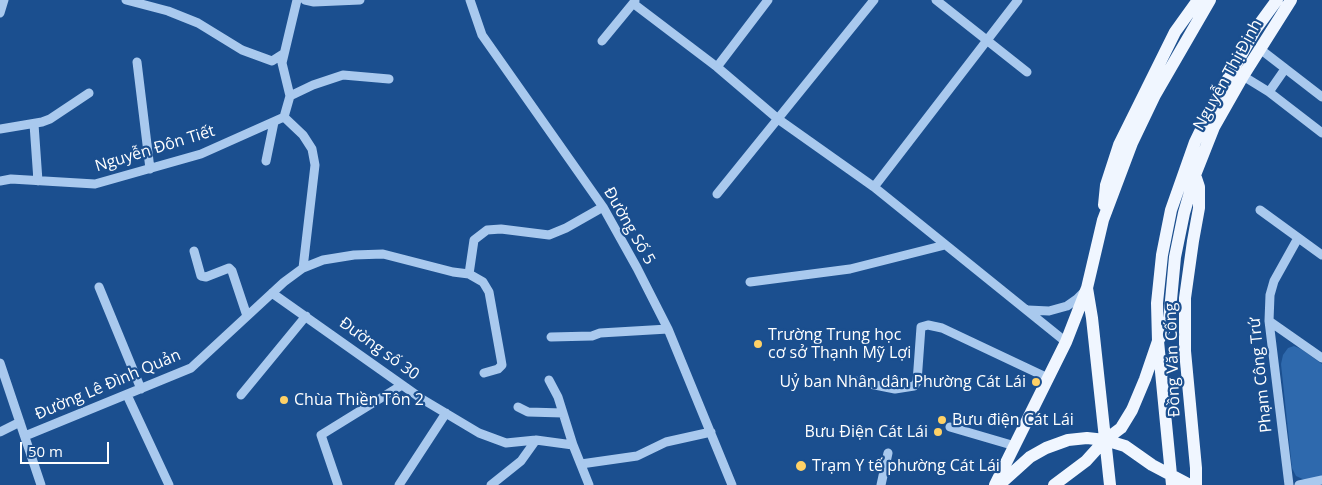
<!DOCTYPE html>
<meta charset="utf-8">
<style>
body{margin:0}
#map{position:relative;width:1322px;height:485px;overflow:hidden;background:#1b4f8f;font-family:"Open Sans",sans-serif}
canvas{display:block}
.scale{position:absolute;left:20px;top:442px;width:89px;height:22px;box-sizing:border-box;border:2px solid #fff;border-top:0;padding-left:6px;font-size:15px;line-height:18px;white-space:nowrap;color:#fff;-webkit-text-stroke:4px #1b4f8f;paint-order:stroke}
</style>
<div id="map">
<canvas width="1322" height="485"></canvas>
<div class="scale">50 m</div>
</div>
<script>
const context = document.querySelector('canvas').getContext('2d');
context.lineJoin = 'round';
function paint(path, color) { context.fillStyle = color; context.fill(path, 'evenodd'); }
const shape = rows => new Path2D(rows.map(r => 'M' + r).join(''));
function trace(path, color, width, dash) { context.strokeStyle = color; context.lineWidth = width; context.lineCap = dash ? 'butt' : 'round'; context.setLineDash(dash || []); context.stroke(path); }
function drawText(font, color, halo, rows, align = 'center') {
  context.font = font + ' "Open Sans",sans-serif'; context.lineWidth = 4.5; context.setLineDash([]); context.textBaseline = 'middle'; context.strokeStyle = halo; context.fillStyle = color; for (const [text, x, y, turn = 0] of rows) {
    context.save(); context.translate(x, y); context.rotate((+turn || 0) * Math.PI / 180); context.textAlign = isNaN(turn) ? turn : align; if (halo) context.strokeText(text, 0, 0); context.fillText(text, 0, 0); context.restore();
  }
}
paint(shape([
 [1294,346,1301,349,1322,364,1322,479,1307,481,1296,476,1292,468,1281,364,1283,355,1288,348]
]), '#2e69ad');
trace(shape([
 [126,0,168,11,198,23,242,50,272,61,283,54],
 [305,0,314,2,360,0],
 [470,0,482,35,603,207,637,268,668,329,732,485],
 [936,0,1027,72],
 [634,4,717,67,778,119,874,187,1066,342],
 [0,13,4,0],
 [602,41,635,1],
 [1260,49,1322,97],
 [137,62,150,169],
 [717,67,768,0],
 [1243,76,1269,92,1322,133],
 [1269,92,1285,69],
 [290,96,313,85,343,75,389,79],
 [284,117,303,135,312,149,315,165,303,268],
 [34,124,38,181],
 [0,129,42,122,50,119,89,93],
 [266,161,274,122],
 [0,181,11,179,95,184,201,154,284,117,290,96,282,63,297,0],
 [874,187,1018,0],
 [717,194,874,0],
 [1260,210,1322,255],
 [194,251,201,276,206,277,229,268,232,271,247,316],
 [469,274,483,282,489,292,501,359,502,365,498,369,484,373],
 [750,282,850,269,945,245],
 [99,287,141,389],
 [272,293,422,399,479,433,506,443,536,440,573,445,589,485],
 [1028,310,1049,311,1067,306,1077,299,1084,292],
 [1269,321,1322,358],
 [551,337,592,336,600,333,668,329],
 [0,363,41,485],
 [549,380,558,397,573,445],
 [855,381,895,389,914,386,917,382,921,327,928,325,942,328,1048,378],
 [127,395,169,485],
 [241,395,306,316],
 [518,407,528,412,563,413],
 [950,427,1015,446],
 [0,432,20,422],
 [25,436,191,368,284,282,303,268,323,260,354,255,383,254,453,272,469,274,474,240,487,230,501,229,549,235,566,228,603,207],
 [581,464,637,456,666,442,711,432],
 [338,485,321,435,402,385],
 [399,485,446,413],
 [491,485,521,461,536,440],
 [881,485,888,453],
 [1289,485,1269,321,1270,295,1274,281,1298,238],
 [1299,485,1322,480]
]), '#a9c9ee', 9);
trace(shape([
 [1104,205,1106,185,1119,145,1175,32,1198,0],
 [1087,288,1092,318,1110,485],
 [995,485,1066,342,1087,288,1103,220,1132,143,1155,95,1210,0],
 [999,485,1030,457,1046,448,1068,440,1087,438,1105,440,1125,446,1152,465,1190,485],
 [1054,485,1086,461,1105,440,1121,428,1132,410,1145,379,1158,341,1169,322,1175,257,1184,213,1195,175,1214,127,1243,76,1291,0],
 [1172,485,1158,341,1157,303,1162,255,1171,210,1195,142,1208,115,1255,30,1277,0],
 [1196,485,1196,468,1185,351,1185,298,1193,241,1199,208,1199,187,1196,178]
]), '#f0f6ff', 12);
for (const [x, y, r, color] of [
 [758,344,5,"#ffd166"],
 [1036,382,5,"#ffd166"],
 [284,400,5,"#ffd166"],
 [942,420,5,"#ffd166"],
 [938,432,5,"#ffd166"],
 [801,466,6,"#ffd166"]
]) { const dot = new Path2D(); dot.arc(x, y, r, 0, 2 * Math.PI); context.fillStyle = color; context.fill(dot); trace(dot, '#1b4f8f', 2); }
drawText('16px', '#fff', '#1b4f8f', [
 ["Nguyễn Thị Định",1228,75,-61],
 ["Nguyễn Đôn Tiết",155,149,-17],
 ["Đường Số 5",629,226,60],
 ["Đường số 30",379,349,36],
 ["Đồng Văn Cống",1173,360,-92],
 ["Phạm Công Trứ",1261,375,-96],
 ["Đường Lê Đình Quản",108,385,-23]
]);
drawText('16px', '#fff', '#1b4f8f', [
 ["Trường Trung học",768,335],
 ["cơ sở Thạnh Mỹ Lợi",768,353],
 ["Uỷ ban Nhân dân Phường Cát Lái",1026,382,"right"],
 ["Chùa Thiền Tôn 2",294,400],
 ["Bưu điện Cát Lái",952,420],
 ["Bưu Điện Cát Lái",928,432,"right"],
 ["Trạm Y tế phường Cát Lái",812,466]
], 'left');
</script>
